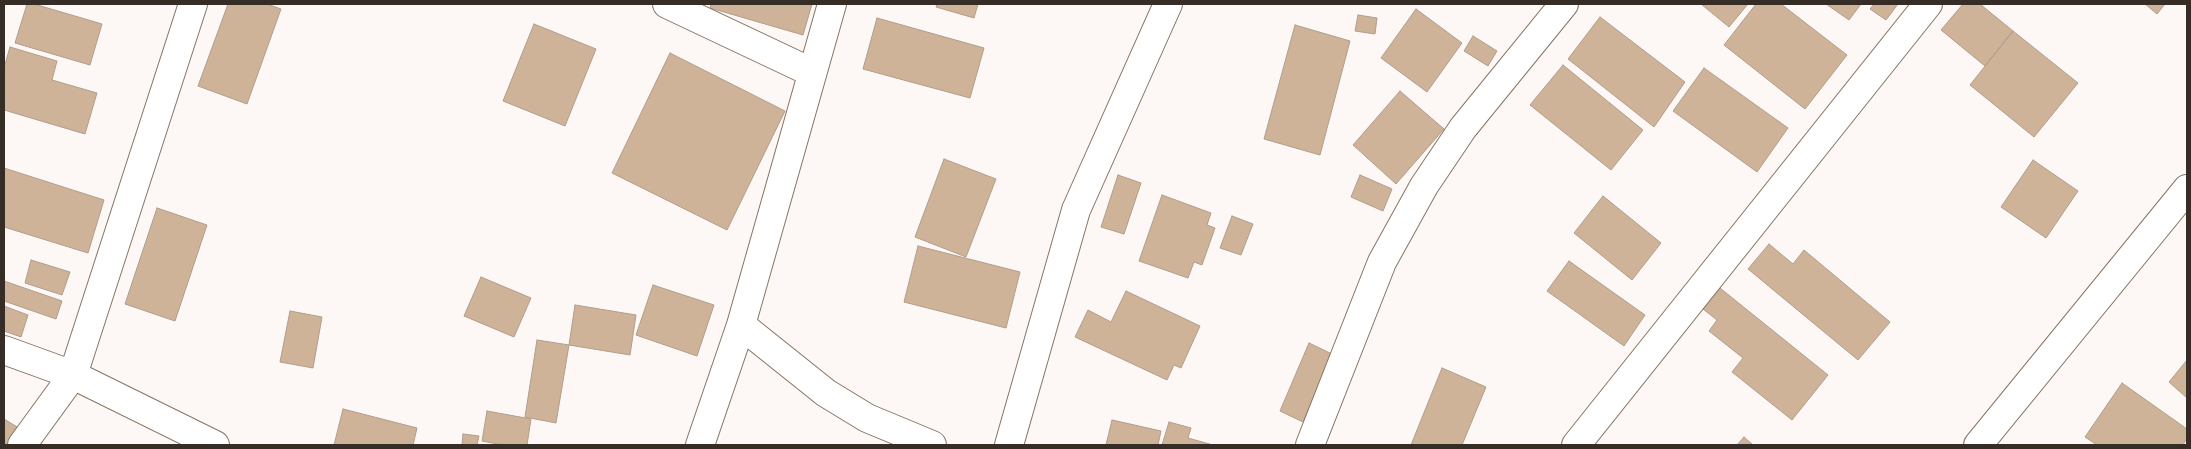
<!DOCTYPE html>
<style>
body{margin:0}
#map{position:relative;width:2191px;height:449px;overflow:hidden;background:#fdf8f5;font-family:Overpass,sans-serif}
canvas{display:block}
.frame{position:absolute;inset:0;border:5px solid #352d26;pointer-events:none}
</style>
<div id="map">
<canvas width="2191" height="449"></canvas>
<div class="frame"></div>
</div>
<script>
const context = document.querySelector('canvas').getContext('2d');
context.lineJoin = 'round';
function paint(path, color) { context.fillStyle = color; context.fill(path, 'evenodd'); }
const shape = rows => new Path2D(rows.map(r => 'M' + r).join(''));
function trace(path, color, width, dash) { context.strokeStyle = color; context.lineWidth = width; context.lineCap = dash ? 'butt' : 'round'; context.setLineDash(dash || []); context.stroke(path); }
const building = shape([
 [27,4,34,4,102,24,90,65,15,43,27,4],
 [228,4,267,4,281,9,247,104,198,86,228,4],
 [711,4,812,4,803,35,710,8,711,4],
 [937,4,978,4,974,18,936,7,937,4],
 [1701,4,1748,4,1729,27,1701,4],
 [1756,4,1781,4,1847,55,1805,109,1724,45,1756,4],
 [1826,4,1861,4,1849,20,1826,4],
 [1874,4,1898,4,1886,20,1870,9,1874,4],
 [1963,4,1980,4,2013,31,1985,66,1941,30,1963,4],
 [2145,4,2165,4,2157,14,2145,4],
 [1416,9,1462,43,1427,92,1381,58,1416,9],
 [1358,15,1377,18,1375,34,1355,31,1358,15],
 [1600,17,1685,82,1654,127,1568,59,1600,17],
 [877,18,984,48,970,98,863,69,877,18],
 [534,24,596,49,565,126,503,101,534,24],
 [1295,25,1350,41,1320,155,1264,139,1295,25],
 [2013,31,2078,83,2034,137,1970,85,2013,31],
 [1473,36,1497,51,1488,66,1464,51,1473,36],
 [10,47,57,61,52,80,97,93,85,134,4,110,4,68,10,47],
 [670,53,785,111,727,230,612,173,670,53],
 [1563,65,1643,130,1611,170,1530,105,1563,65],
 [1704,68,1788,128,1757,172,1673,111,1704,68],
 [1400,91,1444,129,1396,184,1353,145,1400,91],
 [944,159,996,179,966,257,915,237,944,159],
 [2033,160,2078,191,2046,238,2001,207,2033,160],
 [4,168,104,200,88,253,4,227,4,168],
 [1118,175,1141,183,1124,234,1101,227,1118,175],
 [1360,175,1392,189,1383,211,1351,197,1360,175],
 [1162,195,1211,213,1207,225,1215,228,1202,265,1194,262,1188,278,1139,261,1162,195],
 [1603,196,1661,243,1632,280,1574,233,1603,196],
 [157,208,207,225,175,321,125,304,157,208],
 [1232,216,1253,224,1241,255,1220,248,1232,216],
 [1769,244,1793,264,1804,250,1890,322,1858,360,1748,269,1769,244],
 [918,246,1020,272,1006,328,904,302,918,246],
 [31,260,70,272,62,295,25,283,31,260],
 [1569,261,1645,315,1624,346,1547,291,1569,261],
 [481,277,531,298,514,337,464,316,481,277],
 [4,281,62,301,56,319,4,301,4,281],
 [653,285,714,305,697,356,636,335,653,285],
 [1720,288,1828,375,1792,420,1732,372,1743,358,1709,331,1717,320,1703,309,1720,288],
 [1126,291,1200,326,1181,368,1174,365,1167,380,1075,337,1088,310,1111,322,1126,291],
 [575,305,636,315,630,355,569,345,575,305],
 [4,306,28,315,21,337,4,331,4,306],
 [290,311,322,317,313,368,280,362,290,311],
 [537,340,569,345,556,423,525,417,537,340],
 [1309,343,1332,354,1303,422,1280,411,1309,343],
 [2187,360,2187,398,2169,382,2187,360],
 [1442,368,1486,387,1462,445,1411,445,1442,368],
 [2122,383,2187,429,2187,438,2183,445,2097,445,2085,437,2122,383],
 [343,409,417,428,413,445,334,445,343,409],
 [487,411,531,419,527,445,503,445,482,441,487,411],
 [4,419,19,428,9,445,4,445,4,419],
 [1112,420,1161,431,1158,445,1106,445,1112,420],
 [1169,422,1191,428,1188,438,1213,445,1162,445,1169,422],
 [463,434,479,436,477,445,462,445,463,434],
 [1744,437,1753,445,1737,445,1744,437]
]);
paint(building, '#ceb399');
trace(building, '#b09d8b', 1);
const minor = shape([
 [667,4,811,72],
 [741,325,826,393,867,418,932,445],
 [4,350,73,375,215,445],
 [22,445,73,375,193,4],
 [700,445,741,325,832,4],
 [1009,445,1076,210,1168,4],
 [1310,445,1382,262,1424,186,1463,128,1564,4],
 [1576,445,1928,4],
 [1978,445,2187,189]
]);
trace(minor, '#877564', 30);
trace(minor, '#fff', 28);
</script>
